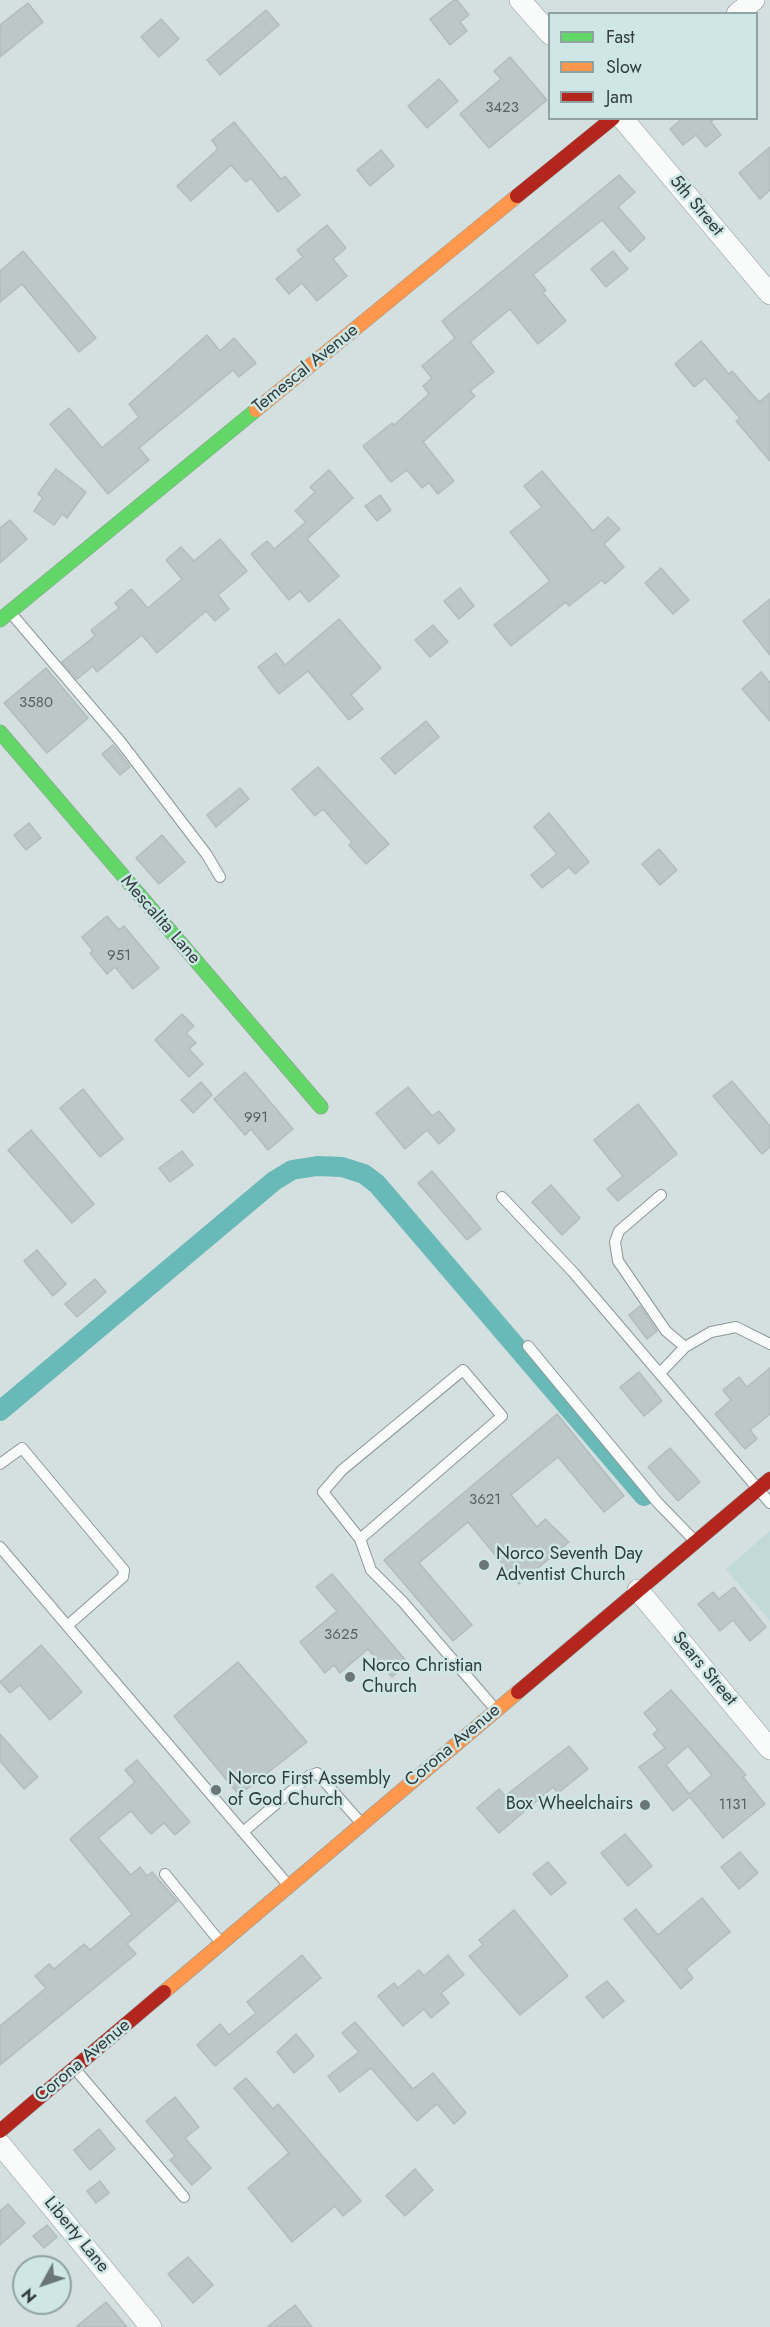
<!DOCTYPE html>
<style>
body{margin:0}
#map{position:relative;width:770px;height:2327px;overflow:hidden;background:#d4e0e0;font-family:Jost,sans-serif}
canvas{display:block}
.legend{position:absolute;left:548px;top:12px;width:210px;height:108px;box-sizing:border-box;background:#cee6e5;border:2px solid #90a2a2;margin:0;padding:8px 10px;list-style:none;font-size:18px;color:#333d3d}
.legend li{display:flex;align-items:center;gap:12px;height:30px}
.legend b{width:30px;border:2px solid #90a2a2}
.north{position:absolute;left:12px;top:2255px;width:60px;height:60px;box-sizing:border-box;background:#cee6e5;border:2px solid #90a2a2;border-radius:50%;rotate:230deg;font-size:16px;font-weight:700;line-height:24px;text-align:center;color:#333d3d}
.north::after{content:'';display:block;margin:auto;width:21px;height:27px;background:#6b7676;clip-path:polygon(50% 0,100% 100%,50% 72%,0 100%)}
</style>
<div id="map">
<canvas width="770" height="2327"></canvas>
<ul class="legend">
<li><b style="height:8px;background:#63d668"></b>Fast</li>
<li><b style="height:8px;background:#ff974d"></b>Slow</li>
<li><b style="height:8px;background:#b3261e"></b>Jam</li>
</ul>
<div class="north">N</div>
</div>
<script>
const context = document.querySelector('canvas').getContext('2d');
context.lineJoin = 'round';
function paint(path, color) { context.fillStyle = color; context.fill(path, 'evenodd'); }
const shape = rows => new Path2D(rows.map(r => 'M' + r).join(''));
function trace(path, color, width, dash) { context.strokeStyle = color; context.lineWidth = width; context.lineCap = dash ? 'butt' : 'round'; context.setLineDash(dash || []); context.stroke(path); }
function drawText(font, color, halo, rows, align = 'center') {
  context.font = font + ' Jost,sans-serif'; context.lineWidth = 5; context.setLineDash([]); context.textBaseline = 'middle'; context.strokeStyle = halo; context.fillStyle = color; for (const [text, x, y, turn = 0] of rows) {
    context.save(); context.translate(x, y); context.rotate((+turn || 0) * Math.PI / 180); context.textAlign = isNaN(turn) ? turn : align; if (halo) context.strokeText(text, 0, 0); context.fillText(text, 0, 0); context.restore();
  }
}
paint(shape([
 [770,1531,770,1621,726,1569]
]), '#c1d9d8');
trace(shape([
 [0,1411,274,1181,292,1170,317,1166,342,1167,364,1174,377,1184,644,1496]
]), '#68b9b8', 20);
const building = shape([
 [454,0,457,0,469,15,460,22,467,31,450,45,430,19,454,0],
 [28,3,43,22,0,57,0,25,28,3],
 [266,10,279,25,220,75,207,60,266,10],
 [161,19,179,39,159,57,141,37,161,19],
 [510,57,547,100,489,148,460,114,501,79,494,71,510,57],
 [439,79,458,101,427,128,408,106,439,79],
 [683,118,715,118,711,122,721,135,706,147,696,135,683,145,670,129,683,118],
 [234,122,281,179,285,176,300,195,278,212,251,178,246,182,231,165,191,201,177,186,218,149,212,140,234,122],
 [770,147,770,190,760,199,739,173,770,147],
 [381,150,394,166,370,186,357,170,381,150],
 [619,175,635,192,618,207,645,238,630,252,602,220,533,275,546,290,543,293,566,321,538,344,510,309,470,342,494,372,470,391,475,396,423,442,454,481,438,494,429,483,422,488,407,470,391,482,363,446,392,423,394,425,429,394,423,386,432,378,422,366,455,338,442,321,619,175],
 [327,225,346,248,333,259,347,276,317,301,302,283,289,294,276,279,303,257,297,250,327,225],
 [23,251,96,338,79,352,22,284,0,302,0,271,23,251],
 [613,251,628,269,606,287,591,269,613,251],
 [207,335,220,351,234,338,256,363,239,377,233,370,139,448,149,460,108,494,50,424,69,408,102,448,139,417,129,404,207,335],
 [701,341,729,374,732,371,759,402,770,393,770,461,736,421,740,418,705,378,694,387,675,364,701,341],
 [56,469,86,492,67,518,62,514,54,525,34,511,43,498,38,494,56,469],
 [329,470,353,498,307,539,339,576,309,602,300,591,289,600,251,554,267,541,274,549,306,522,295,511,315,492,310,487,329,470],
 [542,471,593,531,608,517,620,529,604,544,624,567,605,584,602,580,569,606,566,602,511,646,494,625,550,581,510,532,542,507,524,486,542,471],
 [380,495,391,510,377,521,365,506,380,495],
 [10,520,27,539,0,563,0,528,10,520],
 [220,539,247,571,218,595,229,609,215,621,206,611,157,653,142,635,97,672,93,666,77,679,62,662,95,636,91,630,119,608,115,603,131,589,148,608,182,579,166,560,181,547,194,561,220,539],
 [661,568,689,600,673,614,645,583,661,568],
 [460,588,474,606,459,619,444,601,460,588],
 [770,599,770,655,743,621,770,599],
 [339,619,381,668,351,695,363,709,349,720,308,671,279,694,258,667,276,653,285,665,339,619],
 [433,625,448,642,430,657,415,640,433,625],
 [46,668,88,718,47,753,4,703,46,668],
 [761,672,770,683,770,721,742,689,761,672],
 [426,721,439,737,395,774,381,758,426,721],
 [113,745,130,767,120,775,102,754,113,745],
 [318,767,389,844,366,864,349,845,352,842,323,809,315,816,292,789,318,767],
 [240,788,249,799,216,827,207,815,240,788],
 [549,813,589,862,575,874,569,867,542,888,531,875,557,854,534,827,549,813],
 [29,823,41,838,26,850,14,835,29,823],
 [162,835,185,862,159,884,136,858,162,835],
 [659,849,677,870,660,885,642,864,659,849],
 [107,916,119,930,124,926,159,968,133,989,115,967,107,974,90,953,93,951,82,937,107,916],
 [182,1014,194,1026,186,1033,196,1043,189,1049,203,1064,189,1077,155,1040,182,1014],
 [245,1072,293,1129,268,1150,251,1129,245,1135,214,1099,245,1072],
 [732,1081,770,1126,770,1147,762,1154,713,1096,732,1081],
 [201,1082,212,1095,193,1113,181,1100,201,1082],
 [408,1087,432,1116,439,1111,455,1130,439,1144,427,1130,405,1149,376,1113,408,1087],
 [83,1089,123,1139,100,1157,60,1108,83,1089],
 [638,1104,677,1154,618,1201,607,1189,623,1176,594,1140,638,1104],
 [31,1130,94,1204,72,1223,8,1150,31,1130],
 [182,1151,193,1165,170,1182,159,1168,182,1151],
 [432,1171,481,1229,467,1240,418,1183,432,1171],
 [551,1185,580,1218,562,1235,532,1202,551,1185],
 [37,1250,66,1284,53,1296,24,1261,37,1250],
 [95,1279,106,1292,77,1317,65,1304,95,1279],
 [640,1306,657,1331,647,1339,629,1315,640,1306],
 [770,1368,770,1414,750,1430,757,1439,745,1449,715,1414,731,1400,723,1390,739,1377,747,1387,770,1368],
 [639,1372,662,1401,644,1416,620,1387,639,1372],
 [557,1414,624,1496,604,1512,558,1457,511,1495,537,1527,545,1519,569,1542,519,1584,468,1522,419,1563,472,1625,453,1641,384,1560,557,1414],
 [670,1448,700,1482,678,1501,648,1467,670,1448],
 [332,1574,408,1663,392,1677,368,1649,340,1673,334,1665,325,1673,300,1642,337,1611,316,1587,332,1574],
 [734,1587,766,1627,750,1641,733,1620,720,1631,698,1604,713,1592,719,1599,734,1587],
 [41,1645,82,1692,50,1720,20,1685,10,1693,0,1682,41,1645],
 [238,1662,307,1742,239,1795,174,1716,238,1662],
 [671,1690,746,1775,743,1777,765,1804,723,1838,690,1797,673,1811,639,1767,665,1748,653,1734,658,1730,644,1713,671,1690],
 [688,1746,712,1775,689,1794,666,1765,688,1746],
 [0,1734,38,1777,24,1789,0,1761,0,1734],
 [569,1746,588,1769,558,1793,553,1787,499,1833,477,1808,499,1789,505,1796,569,1746],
 [137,1760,190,1822,175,1835,164,1823,151,1834,131,1811,98,1838,131,1875,140,1867,147,1876,152,1872,177,1901,127,1944,136,1954,0,2065,0,2026,46,1988,35,1976,49,1964,54,1969,84,1944,90,1950,132,1914,70,1839,135,1782,125,1770,137,1760],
 [625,1834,652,1866,628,1886,601,1853,625,1834],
 [740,1852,758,1873,739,1889,721,1867,740,1852],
 [548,1862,566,1883,551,1895,533,1874,548,1862],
 [702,1898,730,1932,686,1969,693,1978,681,1989,624,1919,636,1909,658,1935,702,1898],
 [514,1910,568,1976,520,2015,469,1956,483,1945,479,1940,514,1910],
 [302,1955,321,1978,215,2066,197,2045,220,2024,229,2035,256,2013,247,2002,302,1955],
 [448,1955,464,1975,441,1993,449,2003,431,2018,424,2009,403,2026,378,1996,394,1983,398,1988,419,1970,424,1976,448,1955],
 [607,1981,624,2001,603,2018,586,1997,607,1981],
 [355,2022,413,2089,433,2073,466,2113,454,2124,437,2104,417,2121,371,2068,340,2092,328,2076,359,2052,342,2033,355,2022],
 [296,2034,314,2056,294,2073,277,2052,296,2034],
 [246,2078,273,2109,278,2104,361,2201,343,2216,335,2206,292,2242,248,2188,289,2153,234,2088,246,2078],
 [175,2097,199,2127,185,2138,211,2168,192,2185,170,2160,175,2156,146,2121,175,2097],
 [99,2129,115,2149,90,2170,74,2150,99,2129],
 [415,2169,433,2190,405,2216,386,2196,415,2169],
 [100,2181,109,2193,96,2203,87,2191,100,2181],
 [8,2204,25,2223,0,2245,0,2211,8,2204],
 [47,2225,57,2237,44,2248,33,2236,47,2225],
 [188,2257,213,2285,193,2303,168,2274,188,2257],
 [106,2302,127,2327,76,2327,106,2302],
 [295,2305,312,2327,267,2327,295,2305]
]);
paint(building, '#bdc7c7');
trace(building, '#b2bcbc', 1.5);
const lane = shape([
 [10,612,120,741,207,855,220,877],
 [661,1195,619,1231,615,1242,618,1261,666,1331,685,1347],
 [502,1197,573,1272,770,1503],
 [528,1346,658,1503,695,1541],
 [661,1372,685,1347,711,1332,736,1327,770,1344],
 [0,1464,22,1448,124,1570,123,1577,67,1626],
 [360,1539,323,1492,342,1470,463,1370,502,1416,360,1539,371,1570,403,1602,496,1710],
 [0,1547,289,1886],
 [243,1832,309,1776,317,1773,361,1823],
 [165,1874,221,1943],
 [75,2069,184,2197]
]);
const street = shape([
 [520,0,550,34],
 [737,14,754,0],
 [622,118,770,294],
 [638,1590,770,1749],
 [0,2144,151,2327]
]);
const fast = shape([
 [0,620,256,410],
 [0,732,321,1107]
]);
const slow = shape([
 [256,410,517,196],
 [164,1992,518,1692]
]);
const jam = shape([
 [517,196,613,118],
 [518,1692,770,1479],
 [0,2131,164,1992]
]);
trace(lane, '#8e9797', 12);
trace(street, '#8e9797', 22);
trace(fast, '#8e9797', 15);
trace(slow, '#8e9797', 15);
trace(jam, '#8e9797', 15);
trace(lane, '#f9fafa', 10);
trace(street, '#f9fafa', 21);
trace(fast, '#63d668', 14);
trace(slow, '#ff974d', 14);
trace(jam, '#b3261e', 14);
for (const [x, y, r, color] of [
 [484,1565,6,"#6b7676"],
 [350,1677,6,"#6b7676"],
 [216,1790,6,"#6b7676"],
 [645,1805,6,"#6b7676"]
]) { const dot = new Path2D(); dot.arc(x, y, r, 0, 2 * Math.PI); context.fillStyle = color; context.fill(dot); trace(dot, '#cee6e5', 2); }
drawText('15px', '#586262', null, [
 ["3423",502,108],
 ["3580",36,703],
 ["951",119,956],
 ["991",256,1118],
 ["3621",485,1500],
 ["3625",341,1635],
 ["1131",733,1805]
]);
drawText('18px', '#333d3d', '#cee6e5', [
 ["5th Street",696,206,50],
 ["Temescal Avenue",306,369,-39],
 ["Mescalita Lane",160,920,49],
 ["Sears Street",704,1669,50],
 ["Corona Avenue",453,1746,-40],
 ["Corona Avenue",83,2061,-40],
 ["Liberty Lane",76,2235,51]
]);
drawText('18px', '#333d3d', '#cee6e5', [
 ["Norco Seventh Day",496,1555],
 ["Adventist Church",496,1576],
 ["Norco Christian",362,1667],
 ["Church",362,1688],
 ["Norco First Assembly",228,1780],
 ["of God Church",228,1801],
 ["Box Wheelchairs",633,1805,"right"]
], 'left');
</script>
